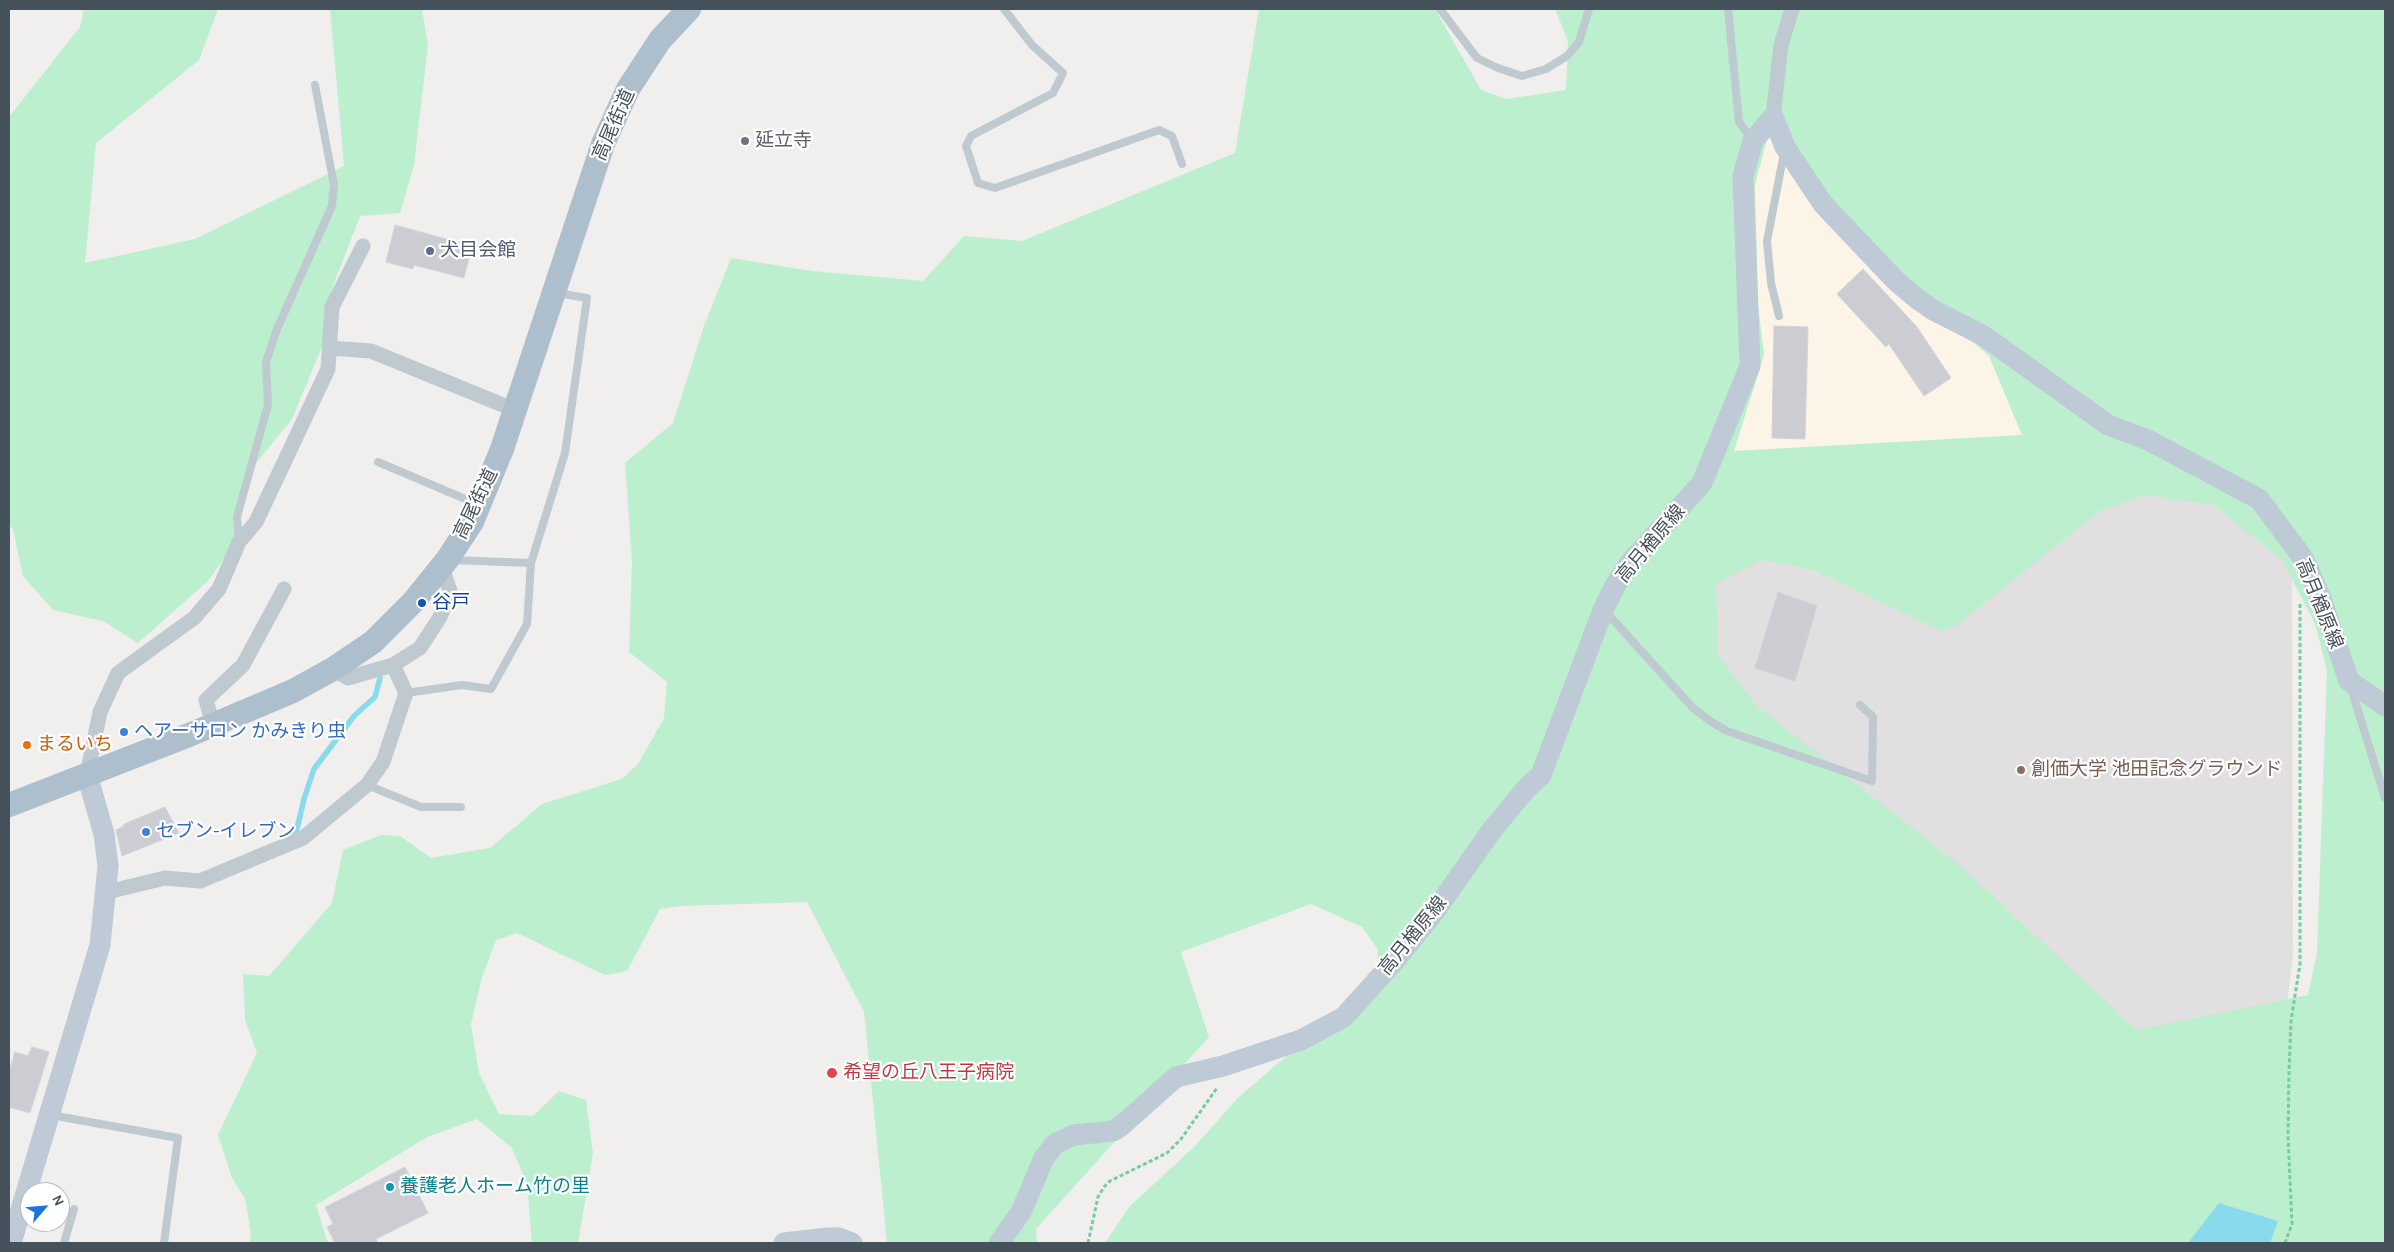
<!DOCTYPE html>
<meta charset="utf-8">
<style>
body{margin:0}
#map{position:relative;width:2394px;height:1252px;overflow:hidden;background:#f1eeee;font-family:Karla,sans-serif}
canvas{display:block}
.frame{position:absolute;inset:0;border:10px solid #46525b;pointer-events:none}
.north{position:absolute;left:20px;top:1182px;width:50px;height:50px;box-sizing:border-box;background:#fff;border:1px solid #b5babd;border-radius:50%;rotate:63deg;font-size:14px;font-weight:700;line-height:20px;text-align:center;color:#46525b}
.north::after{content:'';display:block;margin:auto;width:18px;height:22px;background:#1775e1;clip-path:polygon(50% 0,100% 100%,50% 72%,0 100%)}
</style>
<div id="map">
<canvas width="2394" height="1252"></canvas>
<div class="frame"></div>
<div class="north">N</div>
</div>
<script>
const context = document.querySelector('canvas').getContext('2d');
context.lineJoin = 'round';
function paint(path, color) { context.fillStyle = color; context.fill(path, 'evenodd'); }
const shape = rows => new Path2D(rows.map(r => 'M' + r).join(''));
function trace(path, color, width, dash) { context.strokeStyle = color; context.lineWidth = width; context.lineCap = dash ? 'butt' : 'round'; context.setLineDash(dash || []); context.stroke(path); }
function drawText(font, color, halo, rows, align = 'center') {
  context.font = font + ' Karla,"Noto Sans JP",sans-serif'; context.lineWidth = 4.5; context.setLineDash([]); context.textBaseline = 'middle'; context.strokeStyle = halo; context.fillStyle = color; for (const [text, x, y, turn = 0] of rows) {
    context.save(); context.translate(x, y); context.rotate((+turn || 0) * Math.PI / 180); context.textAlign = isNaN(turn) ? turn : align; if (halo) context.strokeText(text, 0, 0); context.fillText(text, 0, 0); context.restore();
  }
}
paint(shape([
 [1769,130,1836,223,1989,356,2022,435,1734,451,1764,355,1758,304,1755,185]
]), '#fcf5e7');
paint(shape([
 [2157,444,2292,541,2293,958,2285,1019,2282,1203,1617,620,1662,544]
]), '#e2dfe0');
paint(shape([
 [84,9,218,9,199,60,96,143,85,263,195,239,344,166,330,9,422,9,428,45,414,165,400,213,360,216,327,302,325,340,292,419,249,472,236,542,207,582,138,643,103,621,53,610,23,576,13,529,9,525,9,117,80,27],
 [1259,9,1435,9,1481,90,1506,99,1566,90,1568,41,1555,9,2385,9,2385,1243,1105,1243,1130,1206,1194,1147,1238,1098,1308,1037,1377,995,1378,949,1362,927,1311,904,1181,952,1209,1037,1036,1229,1037,1243,887,1243,864,1012,807,902,680,906,660,909,627,971,605,975,517,933,496,940,482,977,471,1024,479,1073,499,1114,533,1116,559,1091,586,1100,593,1154,578,1243,532,1243,527,1184,512,1148,477,1119,427,1137,316,1205,328,1243,250,1243,251,1234,245,1198,232,1178,218,1135,257,1053,245,1020,243,974,269,976,332,903,343,850,381,835,400,836,431,858,490,848,542,804,622,779,638,764,664,718,667,682,629,652,632,562,625,463,673,423,705,323,731,258,812,271,923,281,964,236,1022,241,1235,153],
 [1769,131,1836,223,1989,356,2022,435,1734,451,1764,355,1758,304,1755,185],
 [2145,495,2214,505,2282,560,2315,624,2327,670,2317,953,2308,995,2137,1030,1959,865,1757,706,1718,655,1716,583,1762,560,1814,570,1942,632,1957,625,2100,511]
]), '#bbefce');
paint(shape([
 [2219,1203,2278,1221,2270,1243,2188,1243]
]), '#88daec');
trace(shape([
 [289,836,296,833,304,799,314,769,354,716,375,697,380,678]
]), '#88daec', 5.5);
const building = shape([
 [395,225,472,246,464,278,414,265,413,269,386,262,395,225],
 [1863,269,1917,327,1951,378,1924,396,1889,344,1886,347,1837,294,1863,269],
 [1774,326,1808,327,1805,439,1772,438,1774,326],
 [1778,592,1817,606,1795,681,1755,668,1778,592],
 [165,807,179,833,122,856,116,830,124,826,124,824,165,807],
 [32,1047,49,1052,30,1113,9,1107,9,1072,15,1052,28,1056,32,1047],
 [405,1167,428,1213,376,1239,378,1243,335,1243,327,1227,333,1224,325,1207,405,1167]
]);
paint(building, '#cbcdd3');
trace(building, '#d2d4da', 1);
trace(shape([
 [1088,1243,1098,1197,1104,1187,1110,1181,1167,1153,1181,1139,1217,1088],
 [2285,1243,2292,1224,2288,1136,2289,1071,2291,1021,2300,964,2300,602]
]), '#73cd9e', 3, [4, 2.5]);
trace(shape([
 [1004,9,1032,45,1063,73,1053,93,971,136,966,146,978,183,995,188,1159,130,1172,136,1182,164],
 [1440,9,1477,58,1498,68,1522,76,1546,69,1567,56,1579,42,1589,9],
 [1728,9,1739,122,1752,140],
 [1779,316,1771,283,1767,241,1784,153],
 [378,462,477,504],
 [239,541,237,517,268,405,266,362,277,329,332,206,334,185,315,85],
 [452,560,531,563],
 [1606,612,1693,708,1710,721,1727,731,1872,781,1873,717,1860,705],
 [2351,688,2385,798],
 [406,693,462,685,491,689,527,624,531,563,565,453,587,298,557,293],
 [367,785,421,807,461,807],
 [51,1115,178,1138,164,1243],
 [64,1243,74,1209]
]), '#bec9d0', 8);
trace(shape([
 [1773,117,1781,45,1792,9],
 [330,348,371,351,515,410],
 [333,669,348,678,393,665,420,648,440,617,450,591,442,567],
 [213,725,206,700,243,665,284,589],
 [87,775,100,712,118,673,194,618,219,589,239,542,256,522,328,369,332,307,363,246],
 [107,892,165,878,200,881,303,838,367,785,383,762,406,693,393,665]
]), '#bec9d0', 15);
trace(shape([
 [11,1243,100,945,108,866,104,834,87,775],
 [784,1243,828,1238,839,1238,852,1243],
 [999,1243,1021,1212,1044,1158,1055,1144,1074,1135,1113,1131,1121,1126,1176,1077,1223,1066,1301,1040,1344,1017,1397,958,1435,911,1492,830,1525,790,1541,775,1603,610,1616,584,1629,564,1702,483,1750,366,1743,176,1753,141,1773,117,1785,147,1823,204,1895,280,1916,298,1933,310,1984,336,2108,425,2148,440,2259,499,2300,554,2308,568,2321,599,2349,681,2385,706]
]), '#becad5', 21);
trace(shape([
 [9,805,189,735,293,691,333,669,373,642,413,602,447,560,472,522,502,449,603,144,628,89,660,40,689,9]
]), '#adbecd', 24);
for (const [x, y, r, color] of [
 [745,141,5,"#6b7280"],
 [430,251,5,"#5c6f8a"],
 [422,603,5,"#1a4fb4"],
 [124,732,5,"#3f7fe0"],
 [27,745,5,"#e8710a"],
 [2021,770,5,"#8d6e63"],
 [146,832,5,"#3f7fe0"],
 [832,1073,6,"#e0444e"],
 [390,1187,5,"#0f9aa8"]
]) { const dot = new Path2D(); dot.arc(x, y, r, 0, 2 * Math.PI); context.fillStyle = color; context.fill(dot); trace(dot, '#fff', 2); }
drawText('19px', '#46525b', '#fff', [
 ["高尾街道",614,125,-66],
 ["高尾街道",476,504,-64],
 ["高月楢原線",1651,544,-50],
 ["高月楢原線",2319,604,68],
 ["高月楢原線",1413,936,-51]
]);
drawText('19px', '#5b616d', '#fff', [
 ["延立寺",755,141]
], 'left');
drawText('19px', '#4e5e75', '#fff', [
 ["犬目会館",440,251]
], 'left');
drawText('19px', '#164399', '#fff', [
 ["谷戸",432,603]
], 'left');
drawText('19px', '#366cbe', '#fff', [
 ["ヘアーサロン かみきり虫",134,732],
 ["セブン-イレブン",156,832]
], 'left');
drawText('19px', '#c56008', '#fff', [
 ["まるいち",37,745]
], 'left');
drawText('19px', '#785e54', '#fff', [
 ["創価大学 池田記念グラウンド",2031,770]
], 'left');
drawText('19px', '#be3a42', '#fff', [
 ["希望の丘八王子病院",843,1073]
], 'left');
drawText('19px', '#0d838f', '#fff', [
 ["養護老人ホーム竹の里",400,1187]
], 'left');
</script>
